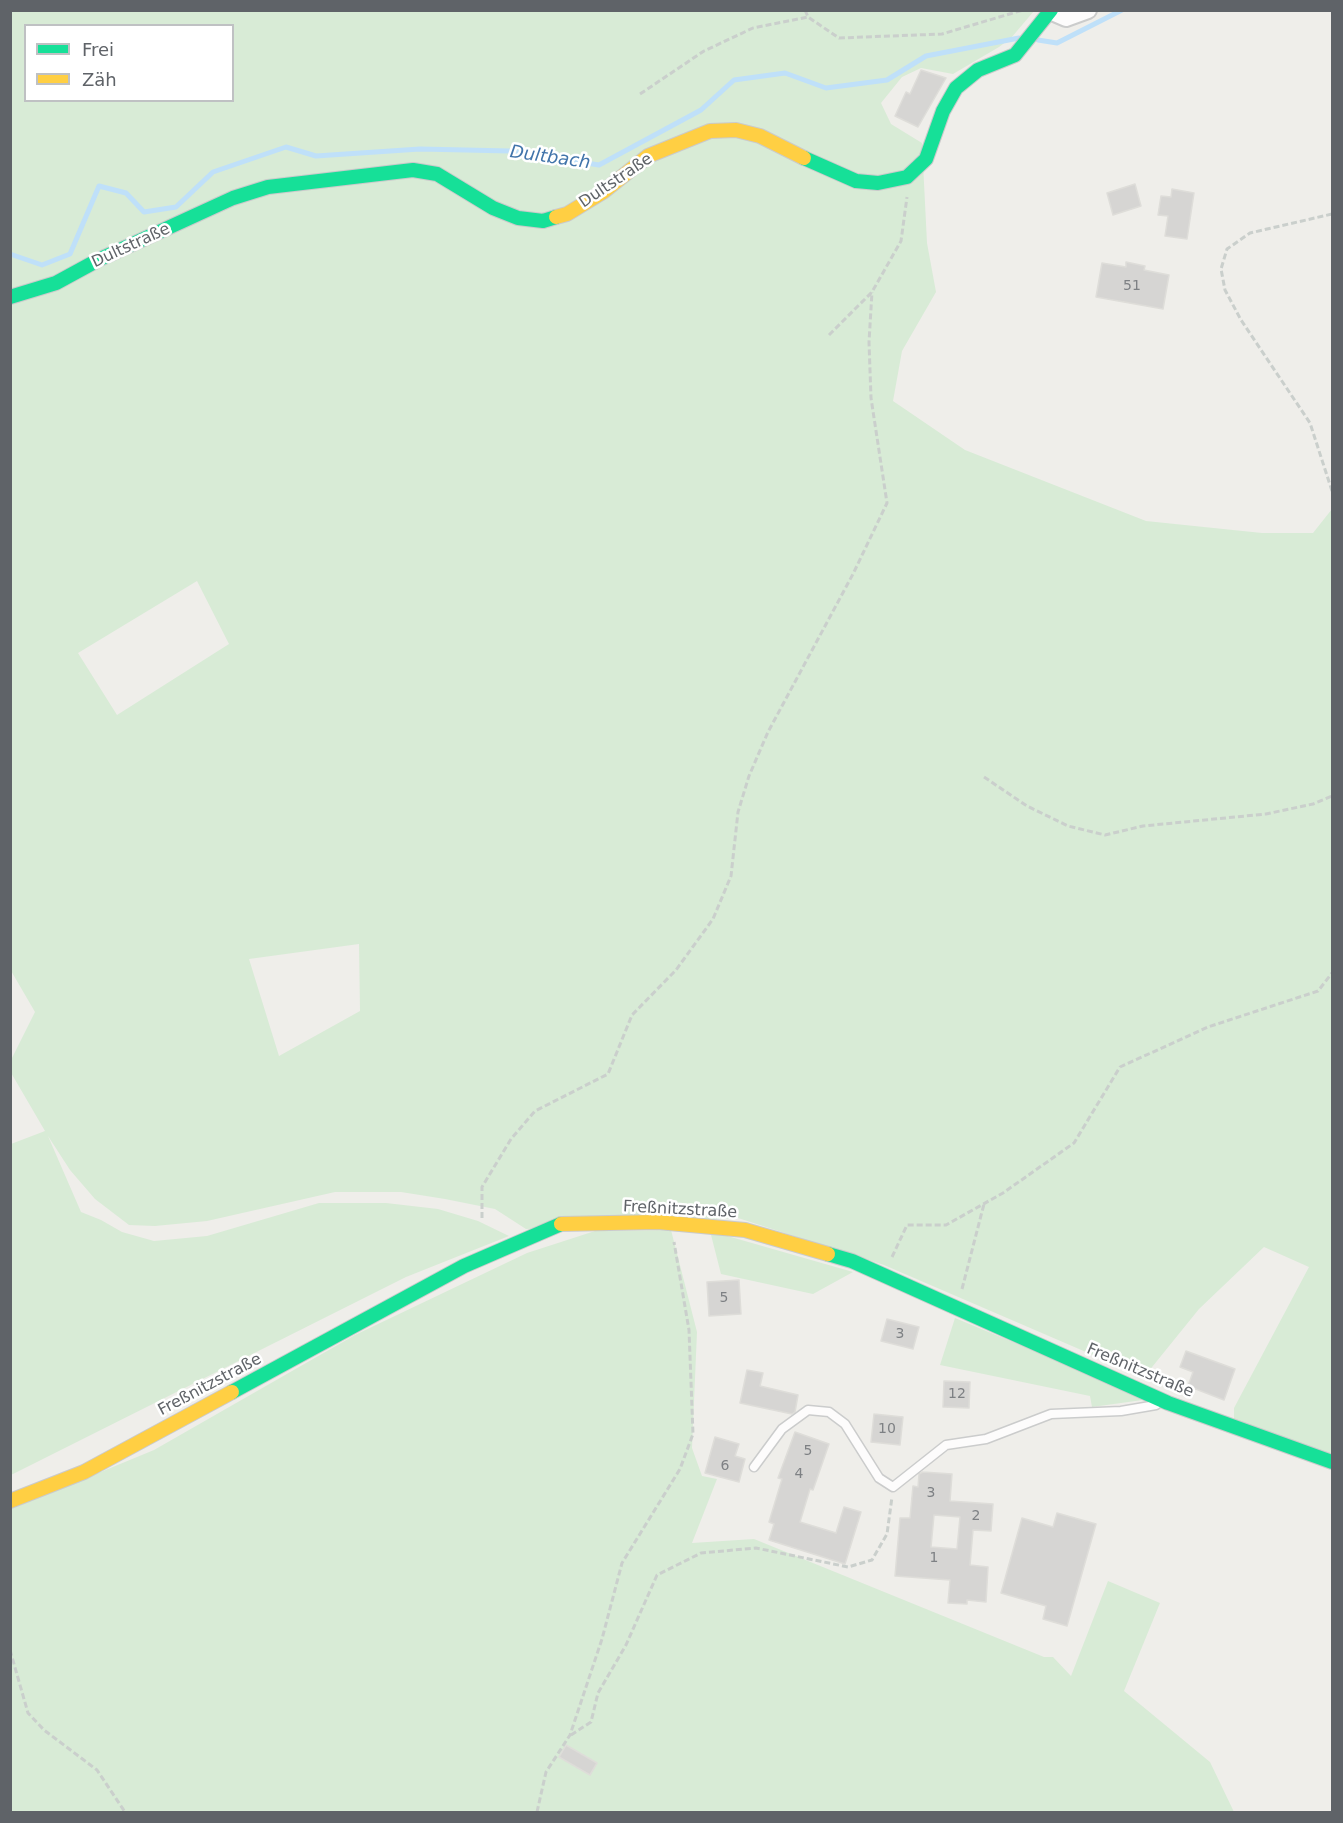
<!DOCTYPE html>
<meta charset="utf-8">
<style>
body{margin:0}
#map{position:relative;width:1343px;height:1823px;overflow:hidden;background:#efeeea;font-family:"DejaVu Sans",sans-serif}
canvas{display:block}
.frame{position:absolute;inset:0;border:12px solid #5f6368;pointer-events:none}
.legend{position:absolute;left:24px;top:24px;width:210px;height:78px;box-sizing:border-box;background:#fff;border:2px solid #bfc1c3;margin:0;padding:8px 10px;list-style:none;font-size:18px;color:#5f6368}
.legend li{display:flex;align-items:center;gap:12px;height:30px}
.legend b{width:30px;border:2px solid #bfc1c3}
</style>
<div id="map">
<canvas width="1343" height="1823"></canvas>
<div class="frame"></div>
<ul class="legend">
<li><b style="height:8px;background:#16e098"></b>Frei</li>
<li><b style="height:8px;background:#ffcf43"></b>Zäh</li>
</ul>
</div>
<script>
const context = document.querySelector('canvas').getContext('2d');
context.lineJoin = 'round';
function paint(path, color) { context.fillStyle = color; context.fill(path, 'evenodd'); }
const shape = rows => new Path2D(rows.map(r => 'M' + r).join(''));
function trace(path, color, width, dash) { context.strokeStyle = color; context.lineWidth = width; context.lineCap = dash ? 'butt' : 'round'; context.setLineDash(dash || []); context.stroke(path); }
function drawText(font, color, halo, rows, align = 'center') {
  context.font = font + ' "DejaVu Sans",sans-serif'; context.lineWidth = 5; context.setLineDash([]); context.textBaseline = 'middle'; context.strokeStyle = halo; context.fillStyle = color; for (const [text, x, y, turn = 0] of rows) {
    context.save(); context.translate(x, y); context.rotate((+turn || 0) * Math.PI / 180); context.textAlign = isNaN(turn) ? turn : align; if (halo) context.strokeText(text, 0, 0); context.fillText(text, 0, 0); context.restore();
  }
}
paint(shape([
 [10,11,1034,11,1011,38,999,47,953,74,921,68,902,77,881,103,891,124,922,143,927,243,936,292,902,351,893,401,965,450,1146,521,1262,533,1313,533,1332,509,1332,1467,1234,1431,1234,1408,1309,1267,1264,1247,1199,1309,1144,1377,884,1265,738,1218,526,1229,495,1209,445,1199,401,1192,335,1192,207,1221,155,1226,129,1225,95,1199,70,1170,48,1136,81,1212,101,1220,122,1232,154,1241,207,1236,319,1203,386,1203,438,1209,478,1221,509,1236,406,1277,11,1475,11,1144,45,1131,10,1071,11,1060,35,1012,10,969],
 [26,26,232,26,232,100,26,100],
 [197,581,229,644,117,715,78,653],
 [359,944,360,1011,279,1056,249,959],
 [671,1230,697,1332,692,1448,702,1476,717,1479,692,1543,754,1539,1044,1657,1053,1657,1071,1676,1108,1581,1160,1603,1124,1691,1210,1762,1234,1812,11,1812,11,1509,154,1450,355,1335,527,1253,595,1231],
 [710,1231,853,1272,813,1294,721,1274],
 [955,1318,1150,1399,1092,1407,1090,1396,940,1365]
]), '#d8ebd6');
trace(shape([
 [1038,40,1057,43,1122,10],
 [10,254,42,265,70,254,99,186,126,193,144,212,176,207,213,172,286,147,316,156,420,149,510,151,599,165,701,110,734,80,785,73,826,88,887,80,926,56,1019,38]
]), '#bfe0f9', 5);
const building = shape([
 [921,70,946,78,918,127,895,116,906,92,910,94,921,70],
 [1135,184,1141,206,1113,215,1107,193,1135,184],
 [1172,189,1194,193,1187,239,1165,236,1168,216,1158,215,1161,196,1171,197,1172,189],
 [1126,262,1145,266,1144,270,1169,275,1163,309,1096,297,1102,263,1126,267,1126,262],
 [739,1280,741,1314,709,1316,707,1282,739,1280],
 [887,1319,919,1327,913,1349,881,1341,887,1319],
 [1186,1351,1235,1369,1224,1400,1188,1386,1193,1372,1180,1367,1186,1351],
 [747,1370,763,1373,760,1386,798,1395,795,1412,792,1414,740,1403,747,1370],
 [944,1381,970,1382,969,1408,943,1407,944,1381],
 [874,1414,903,1417,900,1445,871,1442,874,1414],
 [795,1432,829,1444,813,1490,810,1489,800,1522,836,1533,844,1507,861,1512,845,1564,769,1540,774,1524,769,1522,782,1479,778,1478,795,1432],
 [715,1437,739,1444,735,1456,745,1459,739,1482,705,1473,715,1437],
 [923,1472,952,1474,950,1501,993,1504,991,1531,973,1530,970,1565,988,1567,986,1602,967,1600,967,1604,948,1603,950,1580,895,1576,900,1518,910,1518,913,1486,918,1487,919,1474,923,1472],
 [934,1515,960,1517,957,1549,931,1547,934,1515],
 [1057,1513,1096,1524,1067,1626,1043,1619,1046,1606,1001,1593,1022,1518,1053,1527,1057,1513],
 [566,1745,597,1763,590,1775,559,1757,566,1745]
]);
paint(building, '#d6d5d3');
trace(building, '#deddd9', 1.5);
const lane = shape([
 [754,1467,782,1429,808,1410,829,1412,845,1424,879,1478,893,1487,946,1445,986,1439,1051,1414,1121,1411,1156,1405]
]);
const street = shape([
 [1052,12,1066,18,1088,10]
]);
const fast = shape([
 [804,158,856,181,878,183,907,177,926,159,943,111,956,88,978,70,1015,55,1051,10],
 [10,297,56,283,100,259,233,198,268,187,413,170,437,174,493,208,518,218,543,221,556,217],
 [828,1254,852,1261,1168,1403,1332,1462],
 [232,1392,464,1266,561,1224]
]);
const slow = shape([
 [556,217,567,214,603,192,648,156,710,131,736,130,760,136,804,158],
 [561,1224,658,1222,745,1230,828,1254],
 [10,1501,84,1472,232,1392]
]);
trace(lane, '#cbcccc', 11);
trace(street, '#cbcccc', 20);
trace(fast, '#cacacb', 16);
trace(slow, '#cacacb', 16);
trace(shape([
 [805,10,808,17,839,38,942,34,1023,10],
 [640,94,704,51,753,28,808,17],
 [1332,214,1250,233,1227,249,1221,269,1225,290,1241,320,1310,423,1332,491],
 [829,335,872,292,901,241,907,197],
 [984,777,1027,806,1068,826,1105,835,1143,826,1266,814,1313,804,1332,796],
 [482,1218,482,1187,511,1139,535,1111,608,1074,632,1015,676,970,713,919,731,876,738,812,749,776,768,732,853,574,887,503,871,398,869,342,872,292],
 [892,1257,907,1225,946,1225,1003,1193,1074,1143,1120,1067,1208,1027,1318,991,1332,973],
 [962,1289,984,1204],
 [10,1650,28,1713,44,1730,97,1770,125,1812],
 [571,1735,591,1722,598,1693,626,1645,657,1575,701,1553,756,1548,848,1567,872,1560,887,1534,892,1497],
 [537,1812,546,1772,570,1735,602,1639,622,1563,680,1469,693,1434,689,1330,674,1242]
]), '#cacfcc', 3, [6, 3]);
trace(lane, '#fdfcfc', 8);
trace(street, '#fdfcfc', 16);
trace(fast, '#16e098', 14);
trace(slow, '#ffcf43', 14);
drawText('14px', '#7e8184', null, [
 ["51",1132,286],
 ["5",724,1298],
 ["3",900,1334],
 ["12",957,1394],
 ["10",887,1429],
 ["5",808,1451],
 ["6",725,1466],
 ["4",799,1474],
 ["3",931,1493],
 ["2",976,1516],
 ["1",934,1558]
]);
drawText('16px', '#5f6368', '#fff', [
 ["Dultstraße",616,181,-34],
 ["Dultstraße",131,246,-25],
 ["Freßnitzstraße",680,1210,3],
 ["Freßnitzstraße",1140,1371,23],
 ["Freßnitzstraße",210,1385,-28]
]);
drawText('italic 18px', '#4174aa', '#fff', [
 ["Dultbach",550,158,8]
]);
</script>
